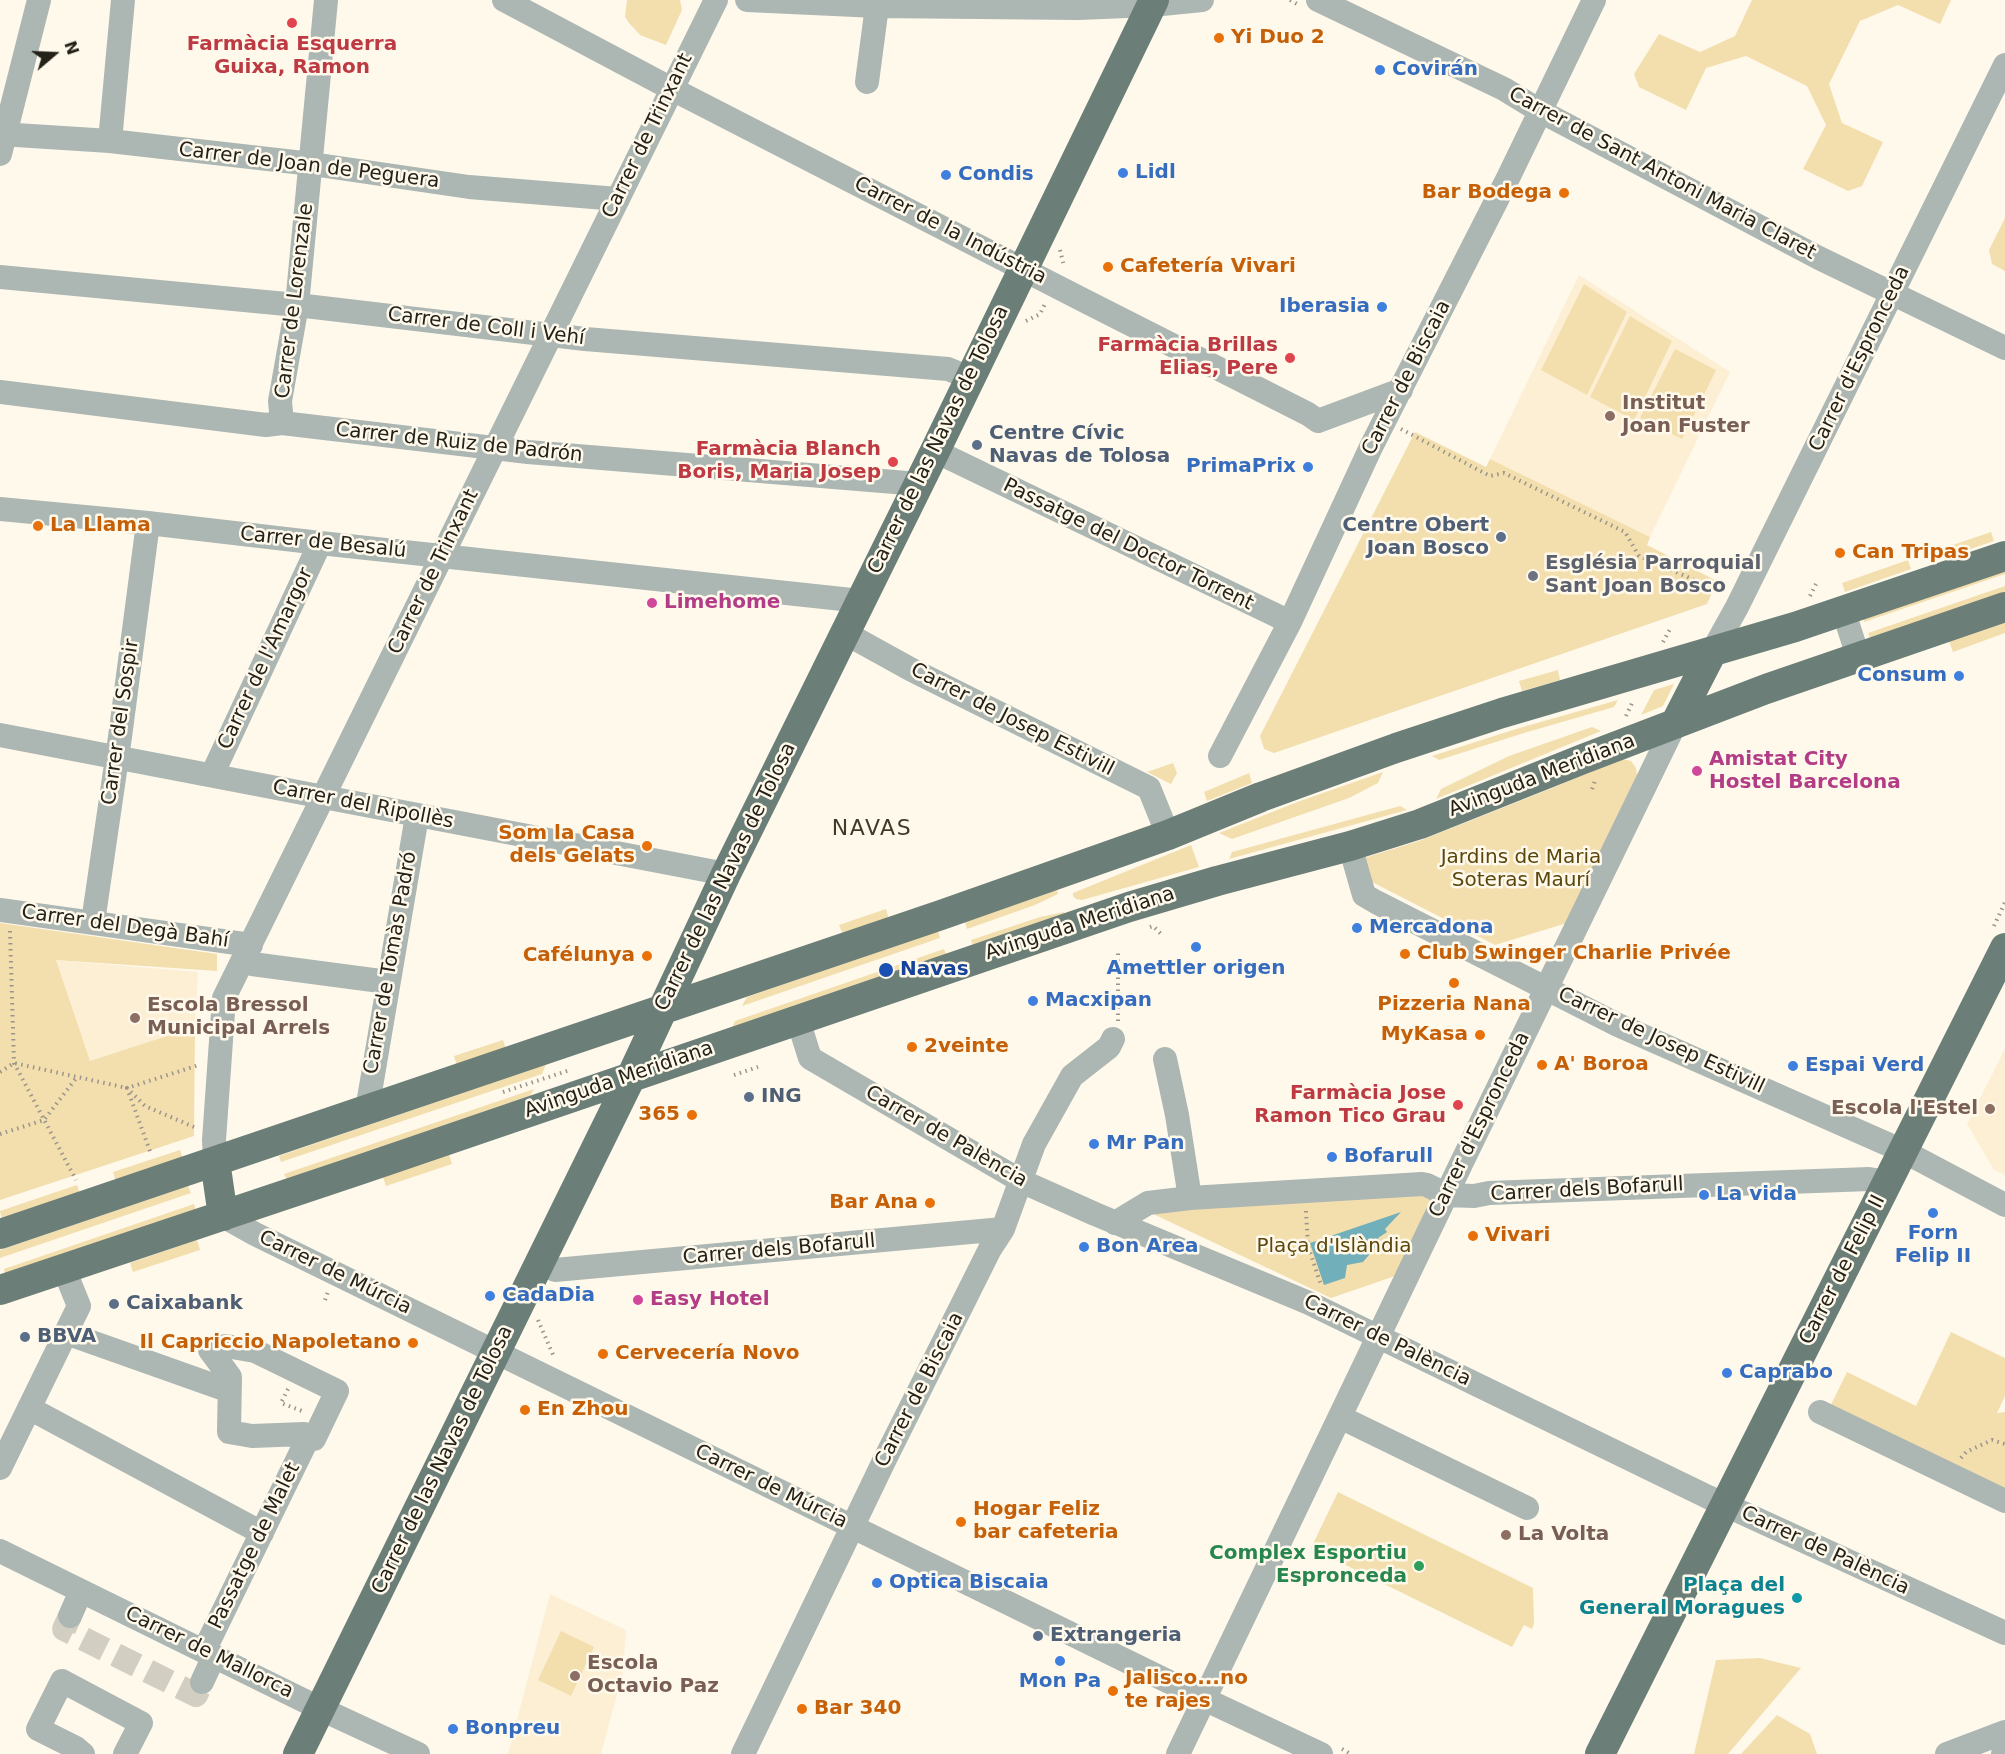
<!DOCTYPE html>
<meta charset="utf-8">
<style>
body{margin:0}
#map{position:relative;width:2005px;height:1754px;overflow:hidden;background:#fff9ec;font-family:"DejaVu Sans",sans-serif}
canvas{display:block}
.north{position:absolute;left:24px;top:24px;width:60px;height:60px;-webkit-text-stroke:4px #fff9ec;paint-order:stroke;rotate:71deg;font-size:16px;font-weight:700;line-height:24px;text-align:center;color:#242119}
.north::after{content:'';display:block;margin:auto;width:21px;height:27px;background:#242119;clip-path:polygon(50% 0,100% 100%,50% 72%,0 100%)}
</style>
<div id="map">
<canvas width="2005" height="1754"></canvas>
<div class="north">N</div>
</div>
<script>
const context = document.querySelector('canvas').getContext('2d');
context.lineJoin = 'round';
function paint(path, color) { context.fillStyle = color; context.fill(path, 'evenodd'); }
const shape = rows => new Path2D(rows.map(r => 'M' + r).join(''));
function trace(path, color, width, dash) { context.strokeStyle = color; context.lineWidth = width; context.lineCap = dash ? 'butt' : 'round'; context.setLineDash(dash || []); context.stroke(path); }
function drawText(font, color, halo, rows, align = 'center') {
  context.font = font + ' "DejaVu Sans",sans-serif'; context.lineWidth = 5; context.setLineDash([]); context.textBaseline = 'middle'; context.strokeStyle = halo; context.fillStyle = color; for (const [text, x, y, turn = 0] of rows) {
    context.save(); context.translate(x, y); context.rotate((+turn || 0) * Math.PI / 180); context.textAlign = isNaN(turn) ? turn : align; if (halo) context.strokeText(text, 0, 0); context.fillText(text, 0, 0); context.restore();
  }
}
paint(shape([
 [1579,275,1730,372,1650,537,1490,459],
 [56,960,198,972,195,1027,90,1062],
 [2005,1049,2005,1175,1994,1170,1967,1124],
 [550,1594,626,1630,623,1672,601,1754,508,1754]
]), '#fcefd3');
paint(shape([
 [627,0,680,0,682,10,666,45,640,35,629,23,625,17],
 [1752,0,1951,0,1940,24,1898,5,1860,21,1829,84,1842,123,1883,142,1862,186,1848,191,1803,169,1826,125,1807,86,1746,56,1706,68,1686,110,1639,87,1634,74,1659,34,1700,52,1735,36],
 [2005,218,2005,271,1992,264,1989,250],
 [1584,284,1627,312,1587,395,1541,370],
 [1630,316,1672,341,1634,420,1590,397],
 [1675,349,1716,370,1682,439,1640,418],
 [1415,432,1486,467,1490,459,1650,537,1647,545,1717,581,1707,604,1274,753,1264,749,1260,736],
 [1991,532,1994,541,1947,557,1944,548],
 [1908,560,1911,569,1845,592,1842,583],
 [2005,565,2005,574,1864,622,1862,615],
 [2005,586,2005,594,1871,641,1868,633],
 [2005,622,2005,633,1953,652,1949,641],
 [1558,670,1560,680,1522,691,1519,681],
 [1674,684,1663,706,1641,715,1654,690],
 [1618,700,1614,707,1524,733,1439,760,1432,756,1516,729],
 [1592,727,1601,731,1436,799,1441,789,1509,756],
 [1622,759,1631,761,1636,768,1637,775,1567,923,1495,945,1370,881,1364,858,1419,841,1540,793],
 [1173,763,1177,773,1171,784,1147,772],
 [1383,772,1378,783,1349,798,1232,839,1219,833,1300,801],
 [1249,773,1252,783,1207,801,1204,792],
 [1400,806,1407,810,1229,859,1232,852],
 [1191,845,1199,867,1082,900,1076,899,1073,896,1073,893],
 [1057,890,1058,894,1035,905,967,929,965,922],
 [886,909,889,919,843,935,839,925],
 [1064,912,1065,915,973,947,971,940,1040,917],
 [0,923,217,954,217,971,56,960,90,1061,195,1027,194,1136,0,1200],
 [938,931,940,938,742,1006,747,997],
 [944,949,947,956,731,1030,735,1021],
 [503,1040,506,1049,457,1066,454,1056],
 [546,1064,542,1074,281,1162,279,1156],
 [534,1089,529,1098,287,1180,284,1174],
 [180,1150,183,1159,116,1182,113,1172],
 [449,1154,452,1164,386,1186,383,1177],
 [77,1185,80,1194,2,1221,0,1211],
 [188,1186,191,1193,0,1258,0,1250],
 [1434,1193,1395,1276,1331,1298,1149,1212],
 [194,1204,196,1211,6,1277,4,1269],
 [197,1240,200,1250,133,1272,130,1263],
 [1951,1332,2005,1358,2005,1396,1997,1413,2005,1412,2005,1513,1821,1425,1847,1372,1916,1406],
 [1338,1492,1533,1588,1534,1624,1532,1629,1524,1625,1512,1647,1311,1548],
 [561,1631,594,1647,571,1696,538,1680],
 [1760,1658,1801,1668,1728,1754,1694,1754,1716,1660],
 [1777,1715,1810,1734,1817,1754,1741,1754]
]), '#f3deae');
paint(shape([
 [1401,1212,1385,1229,1387,1232,1378,1238,1380,1242,1363,1262,1347,1265,1345,1278,1324,1285,1310,1243]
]), '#71b0ba');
trace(shape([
 [70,1616,64,1629,196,1695,202,1682]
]), '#d3cec2', 24, [24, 12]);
trace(shape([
 [1290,0,1299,5],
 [1060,250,1064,266],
 [1026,321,1040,314,1046,302],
 [1401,429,1490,476,1504,473,1625,532,1639,556,1722,592],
 [1810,596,1816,584],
 [1663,642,1670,629],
 [1626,716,1633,701],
 [1592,789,1595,781],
 [1994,926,2005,902],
 [1150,927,1153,926,1162,935],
 [10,931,14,1063,76,1180],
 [1118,1021,1118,949],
 [0,1072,14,1063,127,1088,151,1154],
 [734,1075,758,1067],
 [503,1092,570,1070],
 [194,1127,145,1106,127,1088,199,1065],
 [0,1134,44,1120,77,1077],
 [1306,1211,1308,1246,1321,1285],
 [325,1300,328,1292],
 [538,1320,554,1357],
 [288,1389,281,1403,302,1411],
 [1961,1458,1966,1452,1992,1440,2005,1444],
 [1342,1749,1351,1754]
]), '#9a958b', 4, [1.5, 4.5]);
trace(shape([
 [504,0,672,89,1087,302,1308,414,1318,421,1401,390],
 [747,0,877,6,1078,8,1152,5,1202,0],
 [1318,0,1504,89,1540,111,1819,258,2005,348],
 [867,82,877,6],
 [0,134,110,141,312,164,469,187,618,199],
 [110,141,123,0],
 [0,154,39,0],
 [0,277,297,305,585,339,948,369,970,378],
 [0,392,266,425,282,423,528,452,919,484],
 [282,423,280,401,297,305,326,0],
 [935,451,1290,622],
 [0,509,148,523,320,543,861,601],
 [1850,609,1846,619,1855,647,1866,654],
 [845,633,912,670,1149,788,1168,835],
 [1712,652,1737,607,2005,65],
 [0,735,726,874],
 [1220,756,1290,622,1371,447,1509,176,1594,0],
 [212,775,320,543],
 [1350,846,1364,895,1376,902,1618,1025,1903,1151,2005,1205],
 [0,910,251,945],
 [93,922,120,737,148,523],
 [252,964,388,982],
 [798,1020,810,1058,1021,1181,1095,1214,1309,1303,1708,1497,2005,1633],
 [1165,1059,1177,1115,1190,1198],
 [367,1110,417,816],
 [215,1161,214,1140,224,998,716,0],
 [223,1216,255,1234,516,1362,1204,1699,1321,1754],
 [1115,1223,1148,1203,1190,1198,1422,1184,1427,1185,1447,1195,1474,1196,1489,1193,1843,1180,1869,1179,1887,1182],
 [555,1270,1003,1229],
 [66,1333,224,1389],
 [226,1346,255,1351,337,1391,314,1439,304,1434,252,1436,229,1432,230,1377,210,1350,226,1346],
 [29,1408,262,1533],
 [1820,1412,2005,1501],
 [1340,1417,1527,1508],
 [0,1468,79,1306,64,1269],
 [0,1551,321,1709,418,1754],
 [70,1616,81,1591],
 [204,1651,306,1442],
 [202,1682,214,1656],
 [83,1754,76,1748,38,1729,62,1681,141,1723,125,1754],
 [743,1754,884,1461,990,1249,1003,1229,1034,1144,1072,1076,1109,1047,1113,1039],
 [1178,1754,1461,1164,1675,724],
 [1947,1754,2005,1732],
 [2003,1754,2005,1753]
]), '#acb6b2', 24);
trace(shape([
 [1675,724,1712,652],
 [215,1161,223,1216],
 [0,1234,941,915,1168,835,1261,797,1396,748,1502,713,1795,627,2005,556],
 [0,1290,362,1169,1129,907,1217,881,1350,846,1420,824,1583,759,1766,689,2005,607],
 [298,1754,631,1077,726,874,935,451,1154,0],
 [1600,1754,2005,948]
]), '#6b7e77', 30);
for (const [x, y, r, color] of [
 [292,23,6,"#e0444e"],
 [1219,38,6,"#e8710a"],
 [1380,70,6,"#3f7fe0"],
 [1123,173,6,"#3f7fe0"],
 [946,175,6,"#3f7fe0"],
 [1564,193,6,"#e8710a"],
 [1108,267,6,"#e8710a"],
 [1382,307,6,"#3f7fe0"],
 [1290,358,6,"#e0444e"],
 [1610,416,6,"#8d6e63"],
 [977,445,6,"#5c6f8a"],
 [893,462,6,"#e0444e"],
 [1308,467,6,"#3f7fe0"],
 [38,526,6,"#e8710a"],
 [1501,537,6,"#5c6f8a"],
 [1840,553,6,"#e8710a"],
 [1533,576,6,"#6b7280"],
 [652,603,6,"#d1479c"],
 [1959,676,6,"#3f7fe0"],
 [1697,771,6,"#d1479c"],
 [647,846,6,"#e8710a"],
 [1357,928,6,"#3f7fe0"],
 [1196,947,6,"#3f7fe0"],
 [1405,954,6,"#e8710a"],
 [647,956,6,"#e8710a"],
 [886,970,8,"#1a4fb4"],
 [1454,983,6,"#e8710a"],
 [1033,1001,6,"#3f7fe0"],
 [135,1018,6,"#8d6e63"],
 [1480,1035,6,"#e8710a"],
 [912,1047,6,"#e8710a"],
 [1542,1065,6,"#e8710a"],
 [1793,1066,6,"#3f7fe0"],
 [749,1097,6,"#5c6f8a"],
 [1458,1105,6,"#e0444e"],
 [1990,1109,6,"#8d6e63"],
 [692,1115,6,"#e8710a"],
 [1094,1144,6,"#3f7fe0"],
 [1332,1157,6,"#3f7fe0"],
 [1704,1195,6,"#3f7fe0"],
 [930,1203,6,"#e8710a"],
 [1933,1213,6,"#3f7fe0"],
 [1473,1236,6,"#e8710a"],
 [1084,1247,6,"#3f7fe0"],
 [490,1296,6,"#3f7fe0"],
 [638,1300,6,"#d1479c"],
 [114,1304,6,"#5c6f8a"],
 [25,1337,6,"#5c6f8a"],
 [413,1343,6,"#e8710a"],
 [603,1354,6,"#e8710a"],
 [1727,1373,6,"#3f7fe0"],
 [525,1410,6,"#e8710a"],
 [961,1522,6,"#e8710a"],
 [1506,1535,6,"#8d6e63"],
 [1419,1566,6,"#2e9e5b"],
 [877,1583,6,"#3f7fe0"],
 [1797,1598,6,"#0f9aa8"],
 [1038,1636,6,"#5c6f8a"],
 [1060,1661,6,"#3f7fe0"],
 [575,1676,6,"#8d6e63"],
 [1113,1691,6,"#e8710a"],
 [802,1709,6,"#e8710a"],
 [453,1729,6,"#3f7fe0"]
]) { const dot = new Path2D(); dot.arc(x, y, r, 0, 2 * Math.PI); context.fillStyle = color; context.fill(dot); trace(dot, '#fff9ec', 2); }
drawText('bold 20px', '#c56008', '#fff9ec', [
 ["Yi Duo 2",1231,38],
 ["Bar Bodega",1552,193,"right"],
 ["Cafetería Vivari",1120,267],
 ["La Llama",50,526],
 ["Can Tripas",1852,553],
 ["Som la Casa",635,834,"right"],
 ["dels Gelats",635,857,"right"],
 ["Club Swinger Charlie Privée",1417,954],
 ["Cafélunya",635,956,"right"],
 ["Pizzeria Nana",1454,1005,"center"],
 ["MyKasa",1468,1035,"right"],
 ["2veinte",924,1047],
 ["A' Boroa",1554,1065],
 ["365",680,1115,"right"],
 ["Bar Ana",918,1203,"right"],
 ["Vivari",1485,1236],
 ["Il Capriccio Napoletano",401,1343,"right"],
 ["Cervecería Novo",615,1354],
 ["En Zhou",537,1410],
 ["Hogar Feliz",973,1510],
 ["bar cafeteria",973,1533],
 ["Jalisco...no",1125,1679],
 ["te rajes",1125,1702],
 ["Bar 340",814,1709]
], 'left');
drawText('bold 20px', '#be3a42', '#fff9ec', [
 ["Farmàcia Esquerra",292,45,"center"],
 ["Guixa, Ramon",292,68,"center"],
 ["Farmàcia Brillas",1278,346],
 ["Elias, Pere",1278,369],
 ["Farmàcia Blanch",881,450],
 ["Boris, Maria Josep",881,473],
 ["Farmàcia Jose",1446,1094],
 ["Ramon Tico Grau",1446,1117]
], 'right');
drawText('bold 20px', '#366cbe', '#fff9ec', [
 ["Covirán",1392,70],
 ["Lidl",1135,173],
 ["Condis",958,175],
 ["Iberasia",1370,307,"right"],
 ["PrimaPrix",1296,467,"right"],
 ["Consum",1947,676,"right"],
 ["Mercadona",1369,928],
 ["Amettler origen",1196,969,"center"],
 ["Macxipan",1045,1001],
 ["Espai Verd",1805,1066],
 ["Mr Pan",1106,1144],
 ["Bofarull",1344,1157],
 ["La vida",1716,1195],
 ["Forn",1933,1234,"center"],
 ["Felip II",1933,1257,"center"],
 ["Bon Area",1096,1247],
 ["CadaDia",502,1296],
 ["Caprabo",1739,1373],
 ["Optica Biscaia",889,1583],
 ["Mon Pa",1060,1682,"center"],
 ["Bonpreu",465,1729]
], 'left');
drawText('20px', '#242119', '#fff9ec', [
 ["Carrer de Trinxant",648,136,-64],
 ["Carrer de Joan de Peguera",309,166,7],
 ["Carrer de Sant Antoni Maria Claret",1662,174,28],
 ["Carrer de la Indústria",950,231,27],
 ["Carrer de Lorenzale",295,301,-83],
 ["Carrer de Coll i Vehí",486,327,7],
 ["Carrer d'Espronceda",1860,359,-64],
 ["Carrer de Biscaia",1407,378,-63],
 ["Carrer de las Navas de Tolosa",939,440,-64],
 ["Carrer de Ruiz de Padrón",459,443,6],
 ["Carrer de Besalú",323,543,6],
 ["Passatge del Doctor Torrent",1128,545,26],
 ["Carrer de Trinxant",434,572,-64],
 ["Carrer de l'Amargor",266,659,-65],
 ["Carrer de Josep Estivill",1012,720,27],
 ["Carrer del Sospir",121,722,-82],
 ["Avinguda Meridiana",1542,776,-21],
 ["Carrer del Ripollès",363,805,11],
 ["Carrer de las Navas de Tolosa",726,877,-64],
 ["Avinguda Meridiana",1080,924,-18],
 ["Carrer del Degà Bahí",125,927,8],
 ["Carrer de Tomàs Padró",391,963,-80],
 ["Carrer de Josep Estivill",1661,1041,25],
 ["Avinguda Meridiana",619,1080,-19],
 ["Carrer d'Espronceda",1480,1125,-64],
 ["Carrer de Palència",946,1137,30],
 ["Carrer dels Bofarull",1587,1190,-3],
 ["Carrer dels Bofarull",779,1250,-5],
 ["Carrer de Felip II",1843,1270,-63],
 ["Carrer de Múrcia",335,1273,26],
 ["Carrer de Palència",1387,1341,26],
 ["Carrer de Biscaia",920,1390,-63],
 ["Carrer de las Navas de Tolosa",443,1460,-64],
 ["Carrer de Múrcia",771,1487,26],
 ["Passatge de Malet",255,1546,-64],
 ["Carrer de Palència",1825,1551,25],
 ["Carrer de Mallorca",209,1653,26]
]);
drawText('bold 20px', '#785e54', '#fff9ec', [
 ["Institut",1622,404],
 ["Joan Fuster",1622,427],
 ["Escola Bressol",147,1006],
 ["Municipal Arrels",147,1029],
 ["Escola l'Estel",1978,1109,"right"],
 ["La Volta",1518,1535],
 ["Escola",587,1664],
 ["Octavio Paz",587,1687]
], 'left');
drawText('bold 20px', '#4e5e75', '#fff9ec', [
 ["Centre Cívic",989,434],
 ["Navas de Tolosa",989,457],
 ["Centre Obert",1489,526,"right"],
 ["Joan Bosco",1489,549,"right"],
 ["ING",761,1097],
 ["Caixabank",126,1304],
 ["BBVA",37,1337],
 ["Extrangeria",1050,1636]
], 'left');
drawText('bold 20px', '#5b616d', '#fff9ec', [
 ["Església Parroquial",1545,564],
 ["Sant Joan Bosco",1545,587]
], 'left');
drawText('bold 20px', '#b23c85', '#fff9ec', [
 ["Limehome",664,603],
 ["Amistat City",1709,760],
 ["Hostel Barcelona",1709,783],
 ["Easy Hotel",650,1300]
], 'left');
drawText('20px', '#5b460b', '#fff9ec', [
 ["Jardins de Maria",1521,858],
 ["Soteras Maurí",1521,881],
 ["Plaça d'Islàndia",1334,1247]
]);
drawText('bold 20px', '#164399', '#fff9ec', [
 ["Navas",900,970]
], 'left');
drawText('bold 20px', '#27864d', '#fff9ec', [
 ["Complex Esportiu",1407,1554],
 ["Espronceda",1407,1577]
], 'right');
drawText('bold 20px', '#0d838f', '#fff9ec', [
 ["Plaça del",1785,1586],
 ["General Moragues",1785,1609]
], 'right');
context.letterSpacing = '1.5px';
drawText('22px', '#423a29', '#fff9ec', [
 ["NAVAS",872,829]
]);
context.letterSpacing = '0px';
</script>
